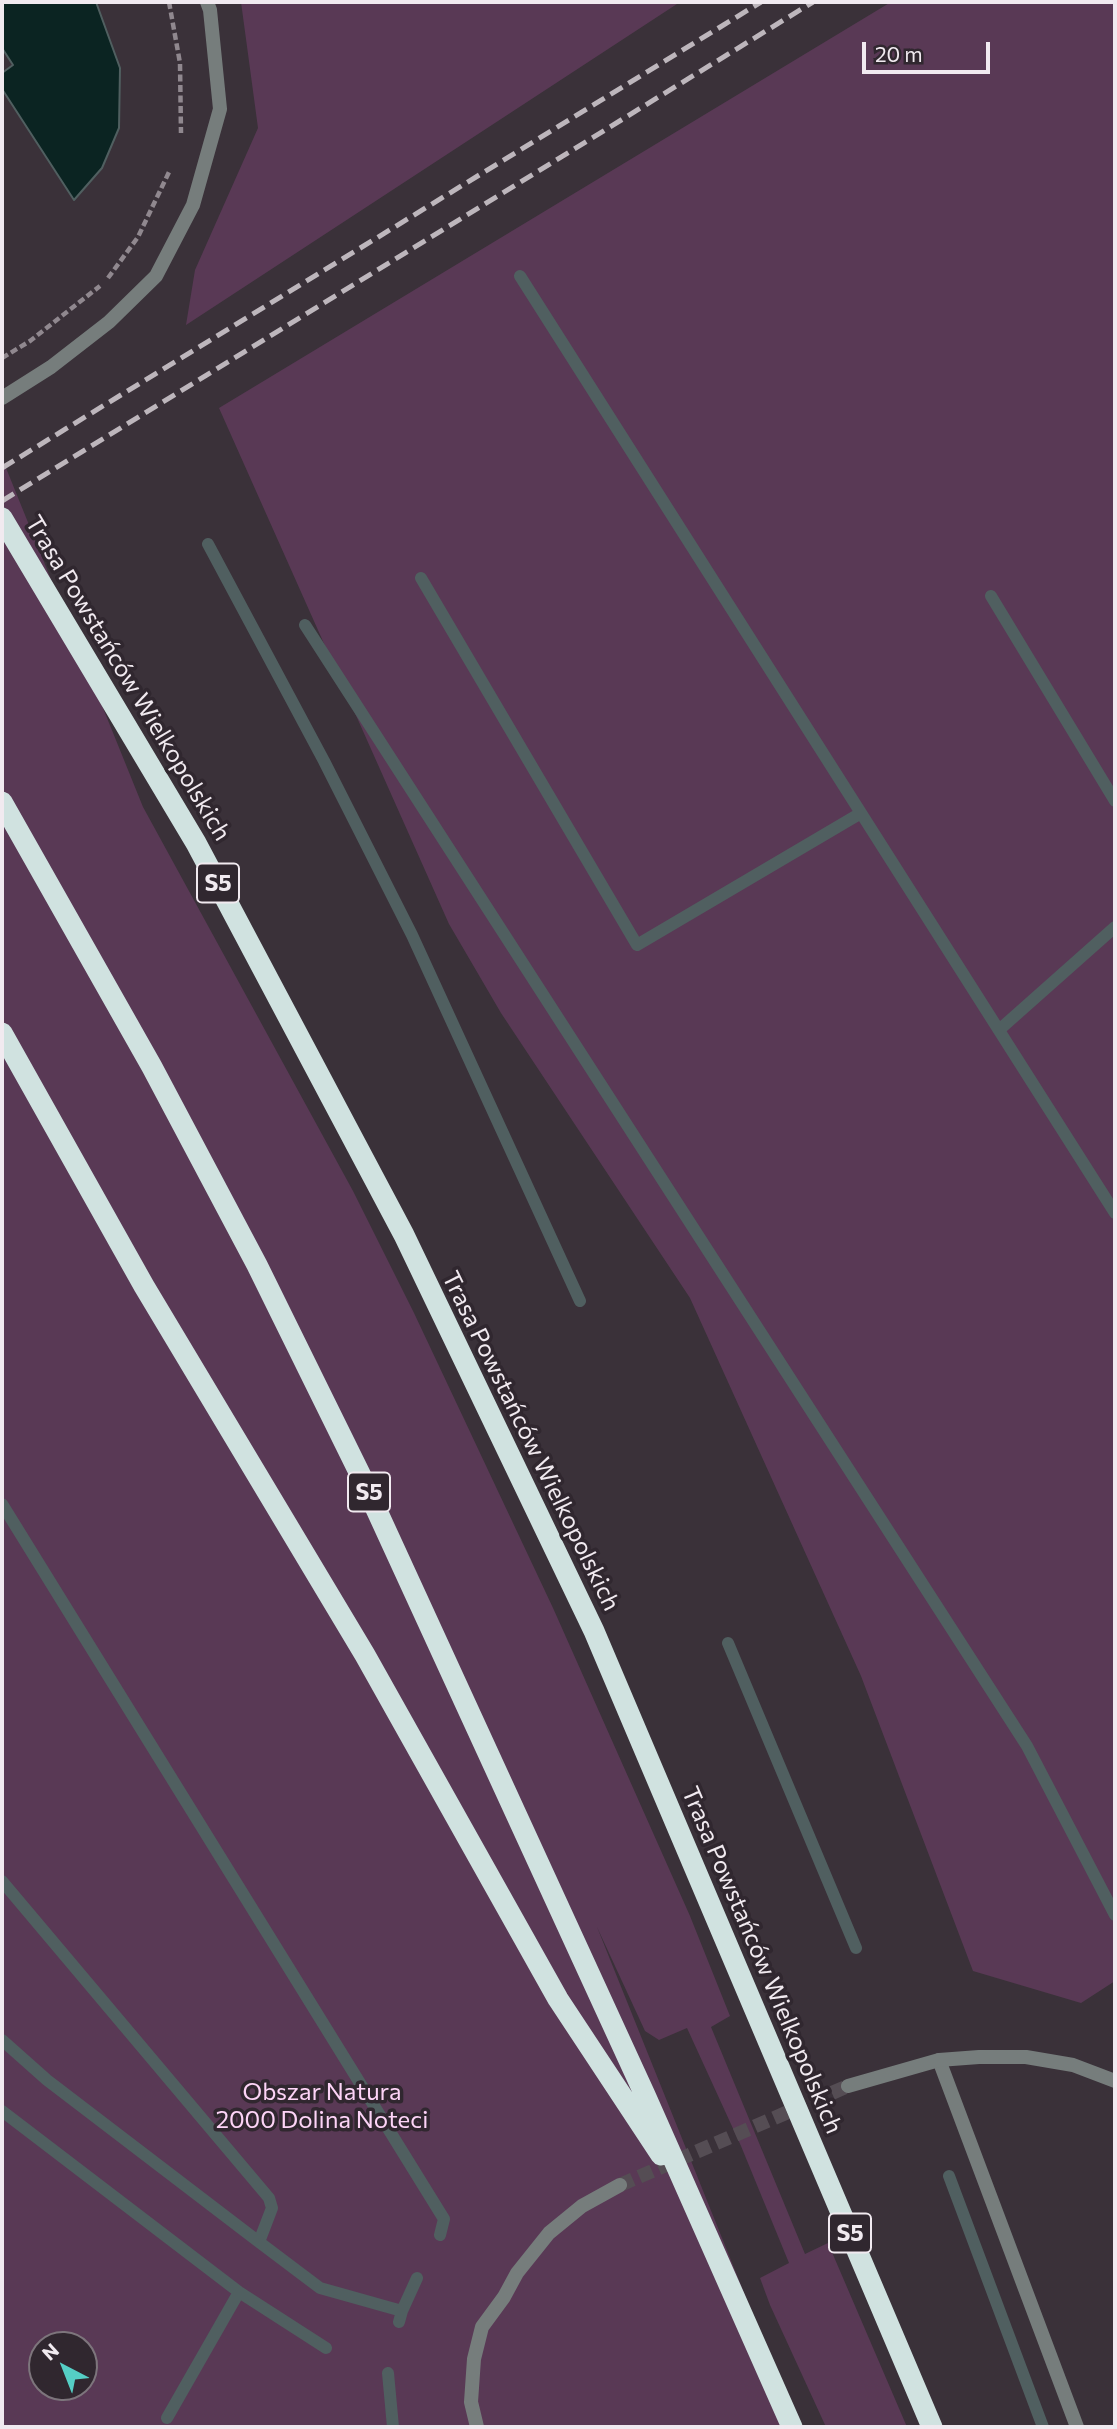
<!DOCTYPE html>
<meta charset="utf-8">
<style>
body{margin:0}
#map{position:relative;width:1117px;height:2429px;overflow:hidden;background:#3a3139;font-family:Commissioner,sans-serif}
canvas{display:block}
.frame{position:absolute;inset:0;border:4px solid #f1eaf0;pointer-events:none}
.north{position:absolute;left:28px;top:2331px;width:70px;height:70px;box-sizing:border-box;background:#30272f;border:2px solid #7d757c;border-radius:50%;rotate:318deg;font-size:19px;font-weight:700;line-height:28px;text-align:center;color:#f1eaf0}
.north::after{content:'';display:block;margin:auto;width:24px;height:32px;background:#55cec5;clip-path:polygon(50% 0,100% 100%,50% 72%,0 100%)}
.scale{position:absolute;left:862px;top:42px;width:128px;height:32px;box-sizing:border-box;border:4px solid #f1eaf0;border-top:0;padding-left:9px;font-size:21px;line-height:24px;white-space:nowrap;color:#f1eaf0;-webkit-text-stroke:5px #30272f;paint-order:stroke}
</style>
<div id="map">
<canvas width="1117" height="2429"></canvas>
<div class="frame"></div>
<div class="north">N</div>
<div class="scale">20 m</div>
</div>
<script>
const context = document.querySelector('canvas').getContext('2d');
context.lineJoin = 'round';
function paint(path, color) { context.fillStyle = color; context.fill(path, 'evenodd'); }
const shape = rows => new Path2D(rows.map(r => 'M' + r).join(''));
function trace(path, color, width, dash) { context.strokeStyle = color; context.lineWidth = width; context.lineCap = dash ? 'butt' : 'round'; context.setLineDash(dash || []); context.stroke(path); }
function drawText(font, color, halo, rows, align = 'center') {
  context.font = font + ' Commissioner,sans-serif'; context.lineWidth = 7; context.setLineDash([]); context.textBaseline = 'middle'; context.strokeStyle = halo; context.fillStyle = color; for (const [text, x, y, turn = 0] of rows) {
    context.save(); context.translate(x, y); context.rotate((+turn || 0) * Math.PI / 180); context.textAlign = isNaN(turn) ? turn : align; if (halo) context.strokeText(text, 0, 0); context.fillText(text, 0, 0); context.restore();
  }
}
paint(shape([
 [241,2,680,2,186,325,195,270,258,128],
 [891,2,1115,2,1115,1981,1081,2003,973,1971,861,1676,690,1298,501,1013,449,924,219,408],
 [4,463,143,807,353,1191,414,1313,553,1608,690,1916,730,2016,711,2027,805,2254,828,2243,907,2427,826,2427,770,2305,760,2278,789,2263,741,2146,687,2028,659,2040,645,2031,597,1927,798,2427,2,2427,2,464],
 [42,2345,84,2345,84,2387,42,2387]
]), '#593955');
const water = shape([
 [2,2,96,2,120,68,119,128,102,168,74,200,2,89,2,73,13,65,2,48,2,2]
]);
paint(water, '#0b2422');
trace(water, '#505f60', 2);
trace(shape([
 [520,276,1115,1213],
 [208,544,324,761,412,935,580,1301],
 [421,578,637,945,861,813],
 [991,596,1115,801],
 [305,625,1027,1746,1115,1915],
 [999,1030,1115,927],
 [2,1504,444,2219,440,2235],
 [728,1643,856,1948],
 [2,1881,269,2198,272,2208,259,2242,320,2288,402,2311,399,2322],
 [2,2040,47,2080,259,2242],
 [2,2111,239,2292,326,2348],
 [949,2176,1043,2427],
 [402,2311,417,2278],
 [388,2373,393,2427],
 [167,2418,239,2292]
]), '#505f60', 12);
trace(shape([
 [620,2185,848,2086]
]), '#554d54', 14, [14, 7]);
trace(shape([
 [169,2,180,63,181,133],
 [108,278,138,237,170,170],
 [2,358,30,341,100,286]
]), '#90888f', 4.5, [7, 3.5]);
trace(shape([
 [939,2060,1077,2427]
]), '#767d7c', 14);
trace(shape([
 [2,398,51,367,109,322,156,276,193,205,220,109,210,10,207,2],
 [848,2086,939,2060,979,2057,1026,2057,1073,2065,1115,2081],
 [477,2427,471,2402,474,2359,482,2327,504,2297,517,2273,549,2233,582,2206,620,2185]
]), '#767d7c', 14);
trace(shape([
 [2,518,196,843,404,1235,594,1631,932,2427],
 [2,802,152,1067,257,1265,360,1474,645,2095,792,2427],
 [2,1033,144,1286,365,1655,558,1999,661,2155]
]), '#d0e2e0', 21);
trace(shape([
 [2,468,761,2],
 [2,501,813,2]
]), '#bdb6bc', 5, [14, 7]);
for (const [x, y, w] of [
 [218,883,42],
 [369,1492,42],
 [850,2233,42]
]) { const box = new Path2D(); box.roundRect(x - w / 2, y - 19.5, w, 39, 5); context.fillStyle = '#30272f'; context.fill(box); trace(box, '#f1eaf0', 2); }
drawText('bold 23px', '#f1eaf0', null, [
 ["S5",218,883],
 ["S5",369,1492],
 ["S5",850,2233]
]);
drawText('24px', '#f1eaf0', '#30272f', [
 ["Trasa Powstańców Wielkopolskich",128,678,59],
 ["Trasa Powstańców Wielkopolskich",531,1441,64],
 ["Trasa Powstańców Wielkopolskich",762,1960,67]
]);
drawText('24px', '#fdd4f7', '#30272f', [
 ["Obszar Natura",322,2092],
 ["2000 Dolina Noteci",322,2120]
]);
</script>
